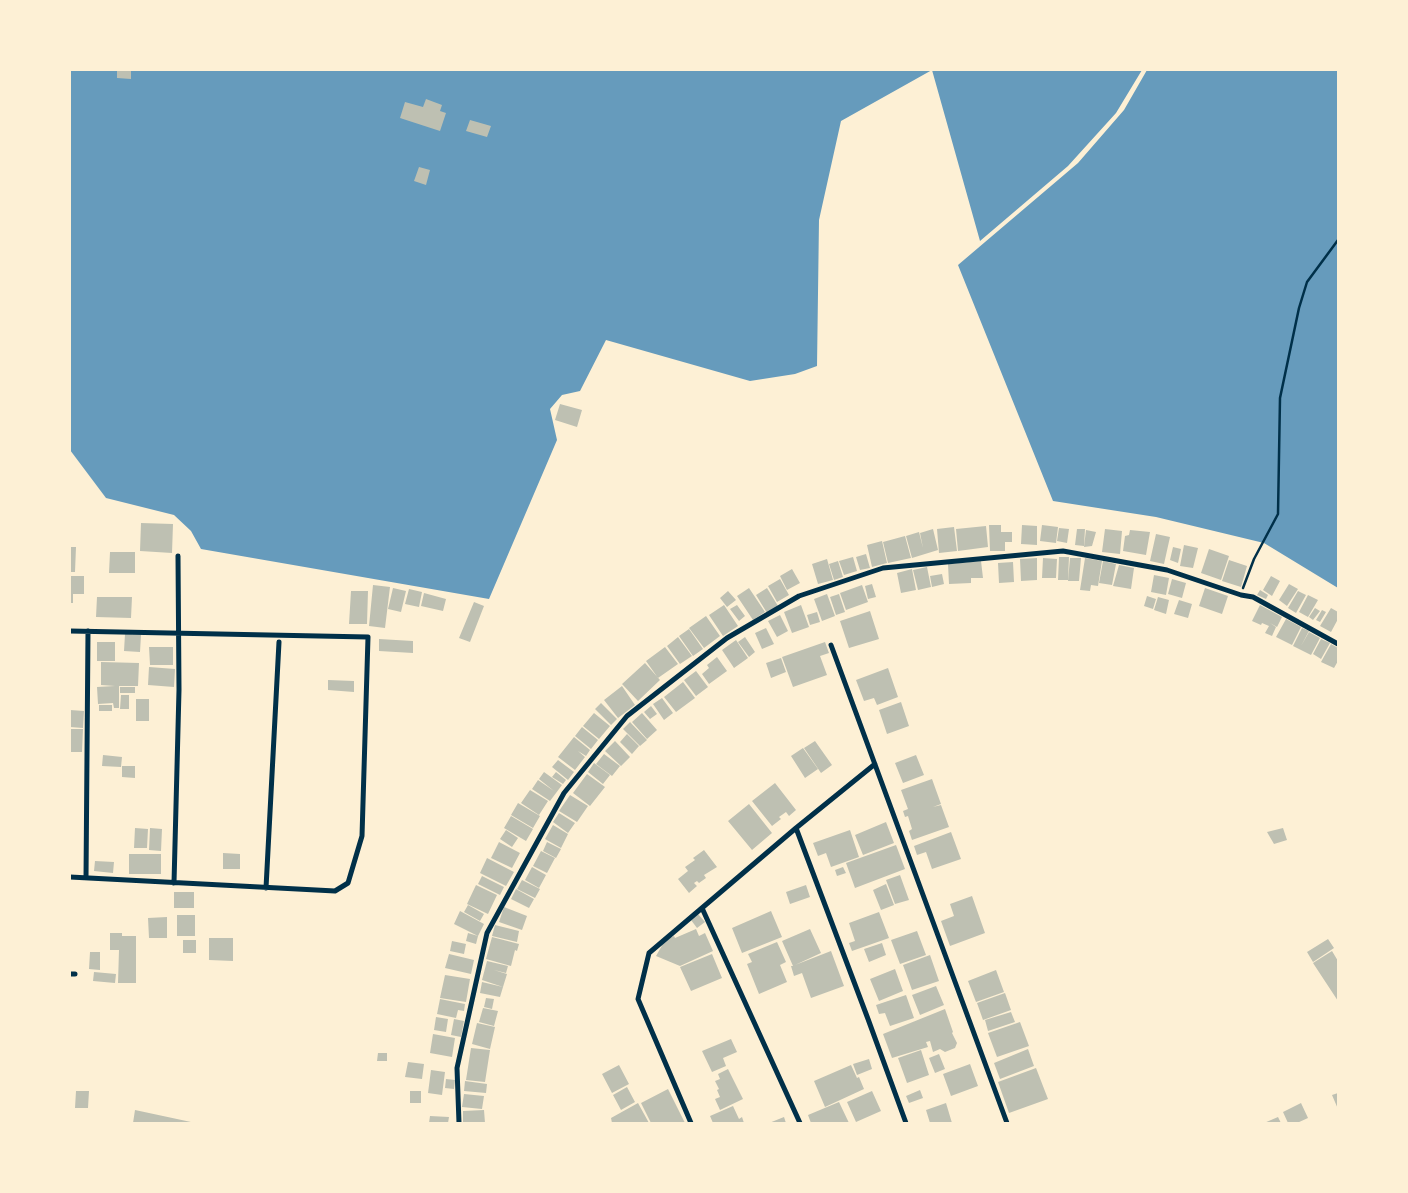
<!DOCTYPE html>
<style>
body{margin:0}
#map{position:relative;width:1408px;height:1193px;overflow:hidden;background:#fdf0d5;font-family:"PT Sans",sans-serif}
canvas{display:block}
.frame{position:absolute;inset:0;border:71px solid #fdf0d5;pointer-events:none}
</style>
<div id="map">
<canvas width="1408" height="1193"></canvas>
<div class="frame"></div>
</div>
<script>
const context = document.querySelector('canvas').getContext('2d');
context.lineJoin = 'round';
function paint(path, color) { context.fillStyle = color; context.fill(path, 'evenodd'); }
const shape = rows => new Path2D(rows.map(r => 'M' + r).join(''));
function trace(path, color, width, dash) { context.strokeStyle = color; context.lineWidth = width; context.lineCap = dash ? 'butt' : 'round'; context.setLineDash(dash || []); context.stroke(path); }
paint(shape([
 [70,70,1142,70,1116,113,1068,166,980,241,932,70,841,121,819,220,817,366,795,374,750,381,606,340,580,391,562,395,550,409,557,440,489,599,201,549,191,531,174,515,106,498,70,450],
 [1147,70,1338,70,1338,588,1264,543,1156,517,1053,501,958,265,1078,163,1124,110]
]), '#669bbc');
paint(shape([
 [117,70,131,70,131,79,117,78],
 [426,99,442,105,440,111,446,113,440,131,400,118,405,102,423,107],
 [470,120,491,126,487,137,466,131],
 [419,167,430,170,426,185,414,181],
 [560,404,582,410,577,427,555,420],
 [141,523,173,524,172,553,140,551],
 [989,525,1001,525,1001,532,1012,532,1012,542,1005,542,1005,551,990,551],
 [1022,525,1037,526,1037,545,1021,544],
 [1042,525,1058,527,1056,543,1040,541],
 [986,526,988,547,958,551,956,529],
 [954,527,957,551,939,553,937,529],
 [1059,528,1069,529,1067,543,1057,541],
 [933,529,938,550,912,558,906,536,919,532,923,548,920,533],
 [1077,529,1085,529,1084,546,1075,545],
 [1105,529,1122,531,1120,554,1102,552],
 [1086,530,1096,532,1092,546,1084,547],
 [1130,530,1150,532,1146,555,1123,551,1125,536,1129,535],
 [1156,534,1170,537,1164,564,1150,561],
 [905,536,911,558,888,563,883,542],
 [882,541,887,563,872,567,867,545],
 [1184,545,1198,548,1193,568,1180,566],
 [70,547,76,547,75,572,70,572],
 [1173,547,1181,549,1178,563,1170,560],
 [1209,549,1229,556,1221,580,1201,573],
 [110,552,135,552,135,573,109,573],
 [866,554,870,568,860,570,856,557],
 [853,557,857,571,844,575,839,561],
 [1059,557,1069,557,1068,580,1058,580],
 [1037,558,1037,580,1021,581,1020,559],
 [1043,558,1057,559,1056,578,1042,578],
 [1070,558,1081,558,1079,581,1068,581],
 [1085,558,1102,561,1098,586,1091,585,1090,591,1080,590],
 [827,559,833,580,818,584,812,564],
 [1229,560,1247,566,1241,587,1222,581],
 [838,561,843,577,834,580,829,564],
 [981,561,983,578,971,578,971,583,949,584,948,564],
 [1103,561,1116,564,1112,585,1099,583],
 [1013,562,1014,582,999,583,998,563],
 [1119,565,1134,568,1131,589,1113,586],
 [927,567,931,587,918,590,913,570],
 [792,569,800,583,787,590,780,576],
 [912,569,916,590,901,593,897,573],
 [942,574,944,584,932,587,930,576],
 [1154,575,1169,578,1166,595,1151,592],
 [70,576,84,576,84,594,73,594,73,603,70,603],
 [1271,576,1280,581,1272,596,1263,590],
 [780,579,789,595,777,602,768,586],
 [1172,579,1186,583,1182,598,1168,594],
 [872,584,876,597,868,599,865,586],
 [1289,584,1298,589,1287,606,1279,600],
 [373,585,390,587,385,628,369,626],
 [862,585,868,602,846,610,840,593],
 [393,588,406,591,401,612,388,609],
 [749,588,765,612,753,620,737,596],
 [767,588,778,606,767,613,756,595],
 [1205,588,1228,596,1222,614,1199,606],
 [409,589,422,592,419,607,405,604],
 [1260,590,1268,595,1266,599,1257,595],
 [351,591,368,591,367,624,349,624],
 [728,591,736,600,727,607,720,598],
 [1298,591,1306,595,1296,613,1288,608],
 [424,593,446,599,443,611,421,606],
 [827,594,835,616,822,621,814,599],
 [839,594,845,612,836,615,830,597],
 [1308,595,1318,600,1308,617,1299,612],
 [1147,596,1156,599,1153,609,1144,606],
 [97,597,132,597,131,618,96,617],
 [1158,597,1169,600,1166,614,1154,610],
 [1179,600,1192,604,1188,618,1174,614],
 [474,602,484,606,470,642,459,638],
 [724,605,738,626,723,636,709,615],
 [737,605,745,616,739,621,730,609],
 [801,605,809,627,792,633,784,612],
 [1260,605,1282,617,1277,627,1270,623,1276,627,1272,636,1265,633,1269,626,1262,623,1261,625,1252,621],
 [1315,608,1320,611,1313,620,1309,617],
 [1331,608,1338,612,1338,619,1331,632,1320,626],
 [1322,610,1326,612,1320,622,1316,620],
 [870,611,879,639,849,648,840,621],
 [817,612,820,622,810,625,807,615],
 [780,615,788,631,777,637,768,621],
 [706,616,720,636,704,648,689,628],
 [1286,619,1301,627,1292,645,1276,637],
 [766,628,774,644,762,649,755,633],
 [1302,628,1309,631,1301,646,1309,632,1320,638,1311,655,1293,646],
 [689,629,703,649,693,656,679,636],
 [125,634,141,635,140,652,124,651],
 [678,637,692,656,680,664,667,646],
 [745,637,755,652,749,657,738,642],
 [379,639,413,641,413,653,379,651],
 [1321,639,1330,643,1321,659,1313,654],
 [736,640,748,658,734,668,722,650],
 [97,642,115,642,115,661,97,661],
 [825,642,829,653,820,656,827,675,793,687,782,657],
 [1331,644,1338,648,1338,661,1334,668,1321,662],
 [149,647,173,647,173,665,150,665],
 [665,647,678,664,658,678,646,661],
 [717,657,727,671,709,684,702,674,709,668,707,665],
 [781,658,786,672,771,678,766,663],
 [101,662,139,663,138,686,119,686,119,708,114,708,113,703,98,704,97,687,115,686,101,685],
 [645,663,660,680,638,701,622,684],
 [149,667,175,669,174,687,148,685],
 [888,668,898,697,877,705,874,698,864,701,856,680],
 [696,671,708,687,696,696,684,680],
 [328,680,354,681,354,692,328,690],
 [683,682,695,698,676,712,664,697],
 [622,686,635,705,618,718,604,700],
 [120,687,135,687,135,693,120,693],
 [121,695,129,695,129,709,120,709],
 [662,698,673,713,664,720,653,704],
 [136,699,149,699,149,721,136,721],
 [901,702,909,726,887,734,879,710],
 [601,703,617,719,611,725,595,709],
 [99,705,112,705,112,711,99,711],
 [651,706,657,714,650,719,644,712],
 [70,710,84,711,83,728,70,727],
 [594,713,610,726,599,739,583,726],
 [642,713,657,730,647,739,632,722],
 [630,722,647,740,640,746,623,729],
 [582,727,598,740,591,749,575,736],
 [70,729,83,729,82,752,70,752],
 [627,734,639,746,632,754,620,742],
 [574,737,590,750,586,756,578,751,585,757,575,770,558,757],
 [615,741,630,757,621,766,605,751],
 [815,741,832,765,821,773,804,748],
 [803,748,818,769,805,778,791,756],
 [604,754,620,766,612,776,596,764],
 [103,755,122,757,121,767,102,766],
 [916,755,924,775,903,783,895,763],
 [558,760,574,772,568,780,552,767],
 [594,763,610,775,603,784,588,772],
 [122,766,135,766,135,778,122,777],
 [544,772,562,785,550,801,532,789,538,780,554,791,539,779],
 [556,772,566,780,563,784,552,777],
 [587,774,605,787,590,806,573,793],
 [932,779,941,804,933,807,941,805,949,827,912,840,909,831,912,829,908,816,905,817,903,811,908,809,901,790],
 [775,783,796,810,789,816,786,812,779,817,781,819,772,826,752,801],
 [530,790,548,801,539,815,521,803],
 [570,795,588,806,577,822,559,811],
 [518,803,540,816,533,828,511,815],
 [749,804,772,833,752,850,728,821],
 [559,813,575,823,568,833,553,822],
 [511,816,533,829,526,841,504,828],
 [886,822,894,843,863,855,855,835],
 [553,825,568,834,561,848,545,839],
 [135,828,148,829,147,848,134,848],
 [150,828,162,829,161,851,149,850],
 [1283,828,1287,840,1274,844,1267,832],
 [506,830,518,838,512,847,500,839],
 [850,830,859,857,831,867,826,853,818,856,813,843],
 [951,832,961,859,932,869,926,852,917,855,914,846],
 [499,842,520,853,512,868,491,858],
 [547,842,561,849,556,858,543,851],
 [896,845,905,869,855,888,846,863],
 [704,850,717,867,704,875,706,878,699,883,697,881,694,883,697,886,689,893,678,879,688,871,685,867,695,860,693,858],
 [541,851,555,858,547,873,533,866],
 [223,853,240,854,240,869,223,869],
 [129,854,161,854,161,874,129,874],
 [487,858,514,872,506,886,480,873],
 [95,861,114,862,113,873,94,871],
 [532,867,546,875,539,888,525,880],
 [843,867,846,873,837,876,835,870],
 [900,875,909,900,895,904,886,880],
 [482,876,504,887,500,895,478,884],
 [522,880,540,889,535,898,517,889],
 [886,884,894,905,881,910,873,890],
 [476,885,497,895,488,914,467,904],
 [806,885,810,897,790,904,786,892],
 [516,889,534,899,529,908,511,899],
 [174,892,194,892,194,908,174,908],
 [972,896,985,933,950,946,941,921,954,916,950,904],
 [468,905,484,914,480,921,464,912],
 [504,907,527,916,522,930,499,922],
 [460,911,484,924,478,936,454,924],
 [771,911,782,937,742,953,732,928],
 [879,912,889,938,852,951,849,943,855,941,849,923],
 [698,914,705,922,697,928,691,920],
 [177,915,195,915,195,936,177,936],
 [167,917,167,938,149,938,148,918],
 [495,925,519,931,517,942,492,936],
 [696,929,699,936,705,933,713,951,680,966,656,956,664,942,670,938,674,936,675,938],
 [810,929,821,953,795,965,831,951,844,986,811,998,802,973,794,976,791,966,793,966,782,941],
 [917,931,926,955,900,964,891,940],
 [110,933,122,933,122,936,136,936,136,983,118,983,119,950,110,950],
 [468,933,478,936,476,944,466,941],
 [492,937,519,944,517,951,515,950,511,966,486,959],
 [209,938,233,938,233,961,209,960],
 [1328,939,1334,948,1313,962,1307,952],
 [183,940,196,940,196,953,183,953],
 [452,941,466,944,464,954,450,951],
 [777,942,786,962,780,965,787,982,759,994,747,964,752,962,748,954],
 [882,943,886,955,869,962,864,949],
 [1332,951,1338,961,1338,1001,1313,963],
 [90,952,100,952,100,970,89,969],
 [449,954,474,960,471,974,445,968],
 [712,954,722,978,691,991,680,967],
 [930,955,939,981,912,990,903,965],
 [487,961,508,966,506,973,494,970,507,974,503,987,482,980],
 [895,969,903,991,879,1001,870,979],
 [996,970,1004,992,976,1002,968,981],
 [94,972,116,974,115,983,93,981],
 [445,975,470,979,466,1002,440,998],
 [482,982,503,987,500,997,480,993],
 [936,986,944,1005,920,1015,912,995],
 [1005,993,1011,1010,983,1020,977,1003],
 [906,995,914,1018,890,1026,885,1013,879,1014,876,1005],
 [486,998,494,999,492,1009,484,1007],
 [440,999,465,1004,464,1011,458,1010,456,1018,437,1014],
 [483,1008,498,1011,494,1026,479,1022],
 [945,1009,953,1032,952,1033,957,1043,955,1048,945,1052,940,1049,933,1052,930,1041,926,1042,928,1047,892,1058,883,1034],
 [1011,1012,1015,1022,988,1031,985,1020],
 [436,1017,448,1019,446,1032,434,1030],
 [454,1019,464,1021,461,1037,451,1035],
 [1020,1022,1029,1046,997,1057,988,1033],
 [477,1023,495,1027,490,1049,472,1044],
 [433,1034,455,1038,452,1057,430,1053],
 [731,1039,737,1052,723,1058,726,1066,712,1072,702,1051],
 [471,1048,490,1050,485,1082,466,1080],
 [1028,1049,1034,1066,1000,1079,994,1063],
 [921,1050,929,1075,907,1083,898,1058],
 [378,1053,387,1053,387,1061,377,1061],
 [939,1054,945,1069,935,1073,929,1058],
 [869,1059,872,1069,857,1075,853,1064],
 [408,1062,424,1064,422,1079,405,1077],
 [970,1064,978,1086,951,1096,943,1074],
 [619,1065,629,1084,612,1093,602,1074],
 [851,1065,857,1078,859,1077,864,1089,825,1107,814,1081],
 [1036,1068,1048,1099,1009,1113,998,1082],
 [728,1069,743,1099,720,1110,715,1099,720,1097,717,1090,719,1089,715,1081,720,1079,718,1074],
 [431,1070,445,1072,442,1095,428,1093],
 [446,1079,455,1080,454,1089,445,1088],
 [465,1081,487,1084,486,1093,464,1091],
 [627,1087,635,1102,621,1110,613,1095],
 [668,1089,685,1123,651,1123,641,1103],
 [920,1090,923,1098,909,1103,906,1096],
 [76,1091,89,1091,88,1108,75,1108],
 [410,1091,421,1091,421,1103,410,1103],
 [872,1091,881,1111,856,1122,847,1102],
 [1338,1093,1338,1109,1332,1095],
 [464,1094,484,1096,482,1109,462,1107],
 [839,1102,849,1123,811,1123,808,1115],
 [638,1103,649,1123,612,1123,611,1118],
 [946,1103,952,1123,930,1123,926,1110],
 [1301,1103,1308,1118,1297,1123,1288,1123,1283,1112],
 [733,1106,739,1119,742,1117,744,1123,713,1123,710,1116],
 [135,1110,191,1122,191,1123,133,1123],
 [484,1110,485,1123,463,1123,463,1111],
 [430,1116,449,1117,448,1123,429,1123],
 [784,1117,786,1123,769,1123],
 [1278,1117,1281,1123,1264,1123]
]), '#bec0b2');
trace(shape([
 [1243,588,1254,559,1278,514,1280,398,1299,308,1307,282,1338,240]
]), '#003049', 2.5);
trace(shape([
 [70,631,368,637,362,836,348,883,335,891,70,877],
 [831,645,1007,1123],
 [796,828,868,1019,906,1123],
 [86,878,88,631],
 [174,883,179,690,178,556],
 [266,888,279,642],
 [702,908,800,1123],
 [70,974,75,974],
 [459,1123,457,1068,487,933,564,793,627,716,727,638,799,596,883,568,1063,551,1167,570,1241,595,1253,597,1338,644],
 [691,1123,638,999,649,953,796,828,875,764]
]), '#003049', 5);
</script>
